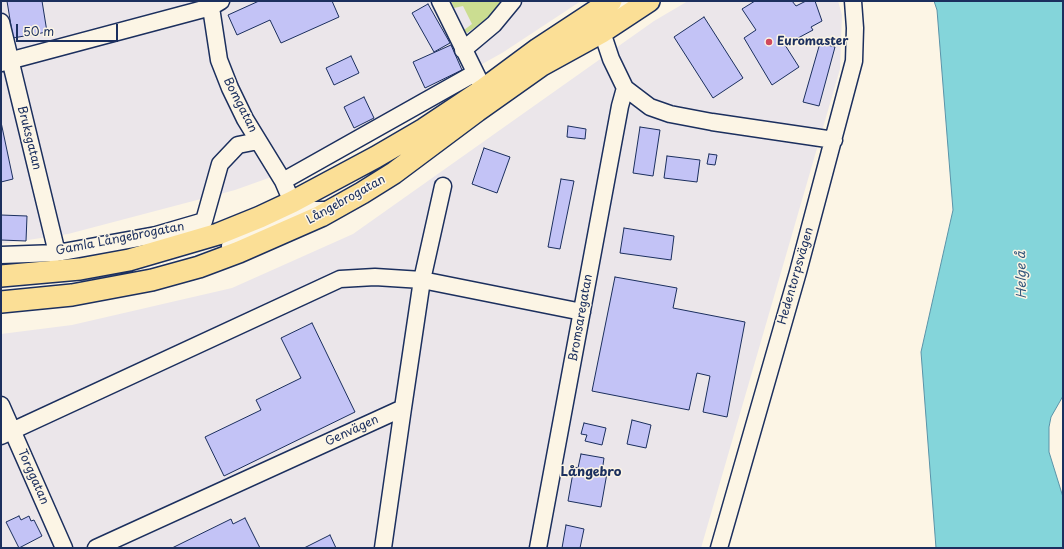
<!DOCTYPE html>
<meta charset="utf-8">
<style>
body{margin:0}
#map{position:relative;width:1064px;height:549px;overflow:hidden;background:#fcf5e5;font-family:"Playpen Sans",sans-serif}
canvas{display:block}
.frame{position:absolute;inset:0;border:2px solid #1b2f5e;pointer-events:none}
.scale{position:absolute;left:16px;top:24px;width:102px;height:18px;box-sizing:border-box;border:2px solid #1b2f5e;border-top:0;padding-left:5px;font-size:12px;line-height:14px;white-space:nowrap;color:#1b2f5e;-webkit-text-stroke:3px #fcf5e5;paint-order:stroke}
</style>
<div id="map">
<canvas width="1064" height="549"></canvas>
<div class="frame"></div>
<div class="scale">50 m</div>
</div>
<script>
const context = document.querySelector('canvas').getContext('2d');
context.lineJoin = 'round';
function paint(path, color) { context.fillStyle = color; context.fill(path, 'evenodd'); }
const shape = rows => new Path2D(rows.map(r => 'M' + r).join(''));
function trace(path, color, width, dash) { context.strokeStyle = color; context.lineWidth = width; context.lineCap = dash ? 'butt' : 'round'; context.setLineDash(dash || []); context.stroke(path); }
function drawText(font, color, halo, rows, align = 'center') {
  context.font = font + ' "Playpen Sans",sans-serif'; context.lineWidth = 3; context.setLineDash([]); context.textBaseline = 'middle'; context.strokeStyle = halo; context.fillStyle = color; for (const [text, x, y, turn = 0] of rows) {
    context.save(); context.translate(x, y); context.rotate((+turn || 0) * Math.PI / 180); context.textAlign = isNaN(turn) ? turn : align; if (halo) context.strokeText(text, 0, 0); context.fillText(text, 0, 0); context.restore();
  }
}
paint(shape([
 [1,1,581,1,502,53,291,170,235,190,68,234,1,244],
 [688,1,838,1,842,15,840,69,701,548,1,548,1,334,72,325,232,288,353,234,654,21]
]), '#ebe6ea');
paint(shape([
 [451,1,502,1,501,9,467,33,464,30,472,24,463,6,454,8]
]), '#cbdd91');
const water = shape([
 [934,1,1063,1,1063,396,1051,417,1049,427,1049,452,1063,497,1063,548,936,548,921,352,953,210,937,10,934,1]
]);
paint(water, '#84d5da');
trace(water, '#5a93a8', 1);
const building = shape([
 [7,1,42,1,47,32,13,38,7,1],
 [259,1,332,1,339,17,281,43,270,20,237,35,228,15,259,1],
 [755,1,792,1,796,6,806,1,815,1,822,21,811,27,813,30,785,45,799,67,772,85,744,38,756,30,742,9,755,1],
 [428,4,450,43,434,52,412,13,428,4],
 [704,17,743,78,713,98,674,37,704,17],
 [820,43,835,47,819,106,803,102,820,43],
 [451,45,462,70,425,88,413,62,451,45],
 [351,56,359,73,334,85,326,68,351,56],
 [364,97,374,118,354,128,344,107,364,97],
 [1,122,13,179,1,182,1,122],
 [568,126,586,129,585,139,567,137,568,126],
 [640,127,660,130,653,176,633,173,640,127],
 [484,148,510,157,497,193,472,184,484,148],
 [709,154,717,155,715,165,707,164,709,154],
 [667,156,700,160,697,182,664,178,667,156],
 [561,179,574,181,560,249,548,247,561,179],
 [1,215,27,216,26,241,1,240,1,215],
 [624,228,674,236,671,260,620,253,624,228],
 [615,277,677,288,673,308,745,322,727,417,703,412,710,376,697,373,689,410,592,391,615,277],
 [312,323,355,412,224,476,205,437,261,410,256,400,301,378,281,338,312,323],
 [632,420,651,425,646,448,627,444,632,420],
 [584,423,606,428,602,445,585,441,587,435,581,434,584,423],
 [581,454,604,458,602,472,607,473,601,507,568,501,574,467,578,468,581,454],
 [19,516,21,520,29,516,31,521,34,520,42,536,19,548,6,522,19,516],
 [245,518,260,548,172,548,231,519,233,524,245,518],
 [566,525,584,529,580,548,562,548,566,525],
 [330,535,336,548,304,548,330,535]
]);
paint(building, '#c3c3f6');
trace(building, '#1b2f5e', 1);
const minor = shape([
 [210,1,219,60,230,88,245,119,283,181,292,202],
 [440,1,480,82],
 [629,1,611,13,604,20,602,32,611,59,625,88,650,107,670,114,712,122,834,140],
 [1,22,57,253],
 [463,50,494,24,513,1],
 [1,63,211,7,221,1],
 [283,181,475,73],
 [230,246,288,216,292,211,292,202,307,210,330,210],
 [1,255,57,253,156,235,204,221,220,164,238,145,258,141],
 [1,405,64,548],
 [1,436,340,279,375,277,422,280,582,312],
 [96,548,403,408,422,280,443,186],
 [383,548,403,408],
 [538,548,620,106,625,88],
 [719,548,798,272,854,61,855,28,853,1]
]);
const major = shape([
 [1,276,80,269,129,260,218,234,260,217,292,202,376,157,424,129,484,89,538,49,611,1],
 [1,302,72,295,152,280,199,267,239,252,321,216,362,193,394,173,477,111,542,65,602,32,649,1]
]);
trace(minor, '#1b2f5e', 19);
trace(major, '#1b2f5e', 24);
trace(minor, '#fcf5e5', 16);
trace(major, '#fbdf96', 21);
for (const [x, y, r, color] of [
 [769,42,4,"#d1495b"]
]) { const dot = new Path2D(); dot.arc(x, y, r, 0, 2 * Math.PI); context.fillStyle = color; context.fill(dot); trace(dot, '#fcf5e5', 1.5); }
drawText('bold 12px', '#1b2f5e', '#fcf5e5', [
 ["Euromaster",777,42]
], 'left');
drawText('12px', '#1b2f5e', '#fcf5e5', [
 ["Bomgatan",240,105,63],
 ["Bruksgatan",29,138,76],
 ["Långebrogatan",346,200,-29],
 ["Gamla Långebrogatan",120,239,-11],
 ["Hedentorpsvägen",796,276,-74],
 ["Bromsaregatan",581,318,-80],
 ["Genvägen",352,431,-25],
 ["Torggatan",33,477,66]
]);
drawText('italic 13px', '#35587d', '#fcf5e5', [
 ["Helge å",1022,275,-91]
]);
drawText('bold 13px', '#1b2f5e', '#fcf5e5', [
 ["Långebro",591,472]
]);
</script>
